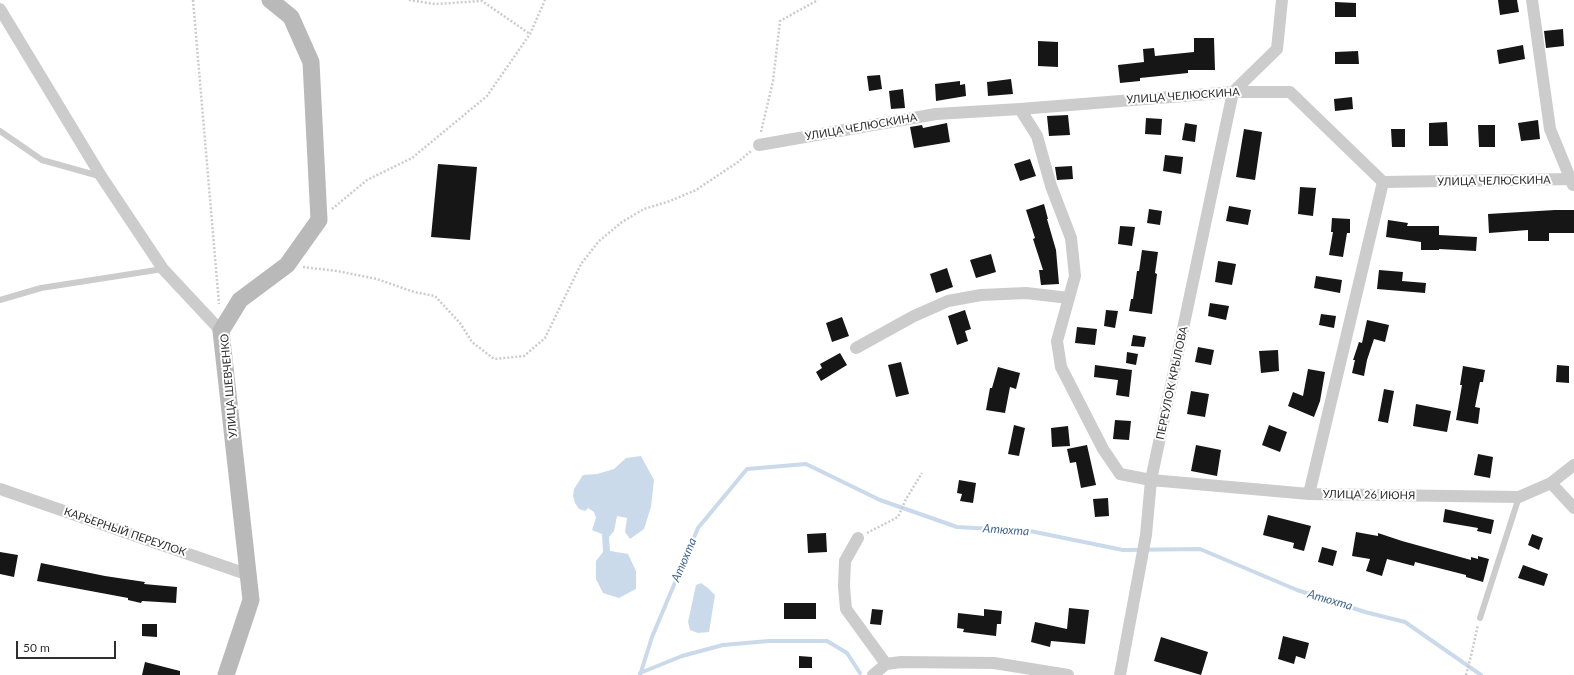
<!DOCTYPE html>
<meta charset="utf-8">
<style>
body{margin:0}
#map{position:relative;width:1574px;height:675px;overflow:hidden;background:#fff;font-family:Lato,sans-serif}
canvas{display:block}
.scale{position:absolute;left:16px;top:641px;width:100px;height:18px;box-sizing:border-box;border:2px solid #2f2f2f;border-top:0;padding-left:5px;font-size:12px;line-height:14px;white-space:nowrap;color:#2f2f2f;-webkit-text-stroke:3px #fff;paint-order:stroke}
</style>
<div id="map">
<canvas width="1574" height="675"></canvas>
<div class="scale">50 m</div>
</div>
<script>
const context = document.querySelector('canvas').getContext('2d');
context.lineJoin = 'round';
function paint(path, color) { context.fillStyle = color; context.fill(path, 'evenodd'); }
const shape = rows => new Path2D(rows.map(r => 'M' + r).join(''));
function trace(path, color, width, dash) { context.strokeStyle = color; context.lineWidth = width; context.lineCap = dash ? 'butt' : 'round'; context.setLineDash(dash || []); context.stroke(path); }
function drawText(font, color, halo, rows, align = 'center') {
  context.font = font + ' Lato,sans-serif'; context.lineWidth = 4; context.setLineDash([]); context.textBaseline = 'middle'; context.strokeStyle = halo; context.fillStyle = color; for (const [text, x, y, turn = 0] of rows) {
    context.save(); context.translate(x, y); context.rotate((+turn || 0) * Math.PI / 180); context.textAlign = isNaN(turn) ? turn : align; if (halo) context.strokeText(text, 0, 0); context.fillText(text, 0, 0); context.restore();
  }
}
paint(shape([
 [641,456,654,480,651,507,644,529,630,539,625,532,627,518,617,516,614,531,609,537,610,551,628,554,636,571,636,589,619,598,603,593,596,579,596,561,603,552,602,534,592,530,596,518,594,512,588,508,585,511,579,509,575,503,573,496,574,489,583,475,597,474,614,469,626,458],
 [701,583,708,588,715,595,709,632,698,633,690,630,688,622,696,585]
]), '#cbdaea');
trace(shape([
 [640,673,682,656,723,645,769,641,827,641,847,653,860,673],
 [640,675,652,637,698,528,747,469,806,464,880,500,957,527,1030,531,1123,550,1200,549,1297,590,1365,612,1405,622,1481,675]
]), '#cbdaea', 4);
paint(shape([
 [1498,0,1517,0,1519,12,1500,15],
 [1335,2,1356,3,1356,17,1335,17],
 [1563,29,1564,46,1546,48,1544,31],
 [1194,38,1214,38,1215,70,1188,70,1188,73,1140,78,1140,81,1120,83,1118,65,1144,62,1143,49,1154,48,1155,56,1194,52],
 [1038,41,1058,42,1058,67,1038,66],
 [1523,45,1525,59,1499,64,1497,50],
 [1358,51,1359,64,1335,64,1335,52],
 [880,75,882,89,869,91,867,76],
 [1011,79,1013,94,988,96,987,82],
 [960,81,960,85,965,84,966,96,936,101,935,84],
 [903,89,905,108,891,109,889,91],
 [1352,97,1353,109,1335,111,1334,99],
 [1068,115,1070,135,1049,136,1047,116],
 [1146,118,1162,119,1161,135,1145,134],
 [1538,120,1540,139,1521,141,1518,123],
 [1447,122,1448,146,1429,146,1429,123],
 [947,123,950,142,914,148,910,127,922,125,923,128],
 [1185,123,1197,125,1195,142,1182,140],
 [1478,125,1495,125,1495,147,1479,147],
 [1244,129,1262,132,1255,180,1236,177],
 [1391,129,1405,129,1405,147,1392,147],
 [1165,155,1183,157,1181,174,1163,171],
 [1030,159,1036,176,1020,181,1014,164],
 [438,164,477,167,470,240,431,237],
 [1072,166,1073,179,1057,180,1055,167],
 [1300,187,1316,188,1313,216,1298,214],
 [1044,204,1048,219,1047,219,1056,250,1059,284,1041,285,1039,270,1043,270,1033,239,1035,238,1026,210],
 [1229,206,1251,210,1248,225,1226,221],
 [1149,209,1162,211,1160,225,1147,223],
 [1555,210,1574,210,1574,233,1549,233,1549,241,1528,241,1528,230,1489,233,1488,214],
 [1332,218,1350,219,1350,233,1347,233,1343,257,1329,255,1333,232,1331,232],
 [1388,220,1408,223,1407,226,1439,226,1439,235,1477,237,1476,251,1439,249,1439,250,1421,250,1421,242,1386,237],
 [1120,226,1135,227,1132,246,1118,244],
 [1142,250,1158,252,1155,273,1157,274,1152,314,1129,311,1131,299,1133,299,1137,271,1139,271],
 [991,254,996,272,976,278,970,260],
 [1218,261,1236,264,1232,285,1215,282],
 [947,268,953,287,936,293,930,274],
 [1379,270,1403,272,1402,281,1426,283,1425,293,1377,289],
 [1316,276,1342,280,1340,293,1314,288],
 [1210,303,1229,306,1226,320,1208,316],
 [965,310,971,329,965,331,968,341,957,345,948,316],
 [1106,310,1118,311,1115,328,1104,326],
 [1321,314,1336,316,1334,328,1319,325],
 [842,317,849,336,832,342,826,323],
 [1367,320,1389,325,1385,342,1374,339,1367,360,1364,376,1352,373,1355,360,1353,360,1359,342,1362,343],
 [1077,327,1097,329,1095,345,1075,343],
 [1133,335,1146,337,1144,347,1131,346],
 [1198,347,1214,350,1211,365,1195,362],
 [1278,350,1279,371,1261,373,1259,351],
 [1127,352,1138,354,1136,365,1126,363],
 [840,353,847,365,821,381,816,372,822,368,820,364],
 [901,362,909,394,896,397,888,365],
 [1095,365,1132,370,1129,397,1116,395,1118,380,1094,377],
 [1557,365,1569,366,1569,383,1556,382],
 [1463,366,1485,370,1483,382,1480,382,1475,407,1480,408,1478,424,1456,420,1462,385,1460,385],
 [998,367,1020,373,1016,389,1010,387,1005,413,986,410,990,388,992,388],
 [1308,369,1325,372,1320,401,1314,417,1288,406,1293,392,1303,396],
 [1384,389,1394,391,1388,423,1378,421],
 [1191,391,1209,394,1205,417,1187,414],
 [1416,404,1451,411,1447,432,1413,426],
 [1115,420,1131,421,1129,440,1113,439],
 [1014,425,1025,428,1019,456,1008,454],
 [1269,425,1287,432,1280,452,1262,445],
 [1068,426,1070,446,1052,447,1051,428],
 [1087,445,1096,485,1081,488,1076,462,1070,463,1067,449],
 [1196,445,1221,450,1217,476,1191,471],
 [1478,454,1493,457,1490,478,1474,475],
 [959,480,976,483,973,503,960,501,962,494,957,493],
 [1108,498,1109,516,1095,517,1093,499],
 [1445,509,1494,520,1491,534,1477,531,1478,528,1443,522],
 [1268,515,1311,526,1304,551,1293,548,1294,543,1263,535],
 [1356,532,1378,536,1378,533,1402,541,1471,560,1471,557,1478,559,1478,556,1489,559,1483,582,1466,577,1466,575,1415,562,1414,566,1387,559,1382,576,1366,571,1370,559,1352,556],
 [826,533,827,552,808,553,807,534],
 [1532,534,1543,538,1539,550,1528,545],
 [1322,547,1337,551,1333,566,1318,562],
 [0,552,18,555,14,577,0,574],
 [41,563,105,576,145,582,144,584,177,587,176,603,142,601,141,603,128,600,128,598,37,581],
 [1523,565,1548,574,1544,586,1518,578],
 [784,603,816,603,816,619,784,619],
 [1069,608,1089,610,1085,644,1051,641,1050,647,1031,642,1035,622,1067,629],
 [872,609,883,610,881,625,870,624],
 [984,609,1002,611,1001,624,997,624,996,636,963,632,964,629,957,628,958,613,984,616],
 [142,624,157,624,157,637,142,636],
 [1283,636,1309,643,1305,659,1296,656,1294,664,1278,659],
 [1161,637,1208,652,1201,675,1154,661],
 [799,656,812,657,812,668,799,668],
 [145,662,180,671,180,675,142,675]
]), '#161616');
trace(shape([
 [193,0,219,304],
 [409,0,435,4,482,1,530,34],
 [761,132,773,81,780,21,818,0],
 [332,209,367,180,412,158,487,96,530,34,545,0],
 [303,267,337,271,377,279,414,292,435,296,460,323,472,342,494,359,524,356,545,338,581,264,599,241,622,222,644,209,670,201,696,190,738,162,751,151],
 [867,533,898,517,906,499,922,473],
 [1466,675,1471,656,1478,625]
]), '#ccc', 2.5, [2, 2]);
trace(shape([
 [0,131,42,160,99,176],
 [0,300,41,288,163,269],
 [1480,618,1519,497]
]), '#ccc', 6);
trace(shape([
 [1532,0,1550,129,1573,185],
 [0,9,101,176,163,269,221,331],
 [1020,109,1037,136,1051,186,1071,238,1075,276,1057,341,1061,367,1103,449,1120,474,1151,480,1309,494,1519,497,1551,483,1574,508],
 [759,145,936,114,1020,109,1233,92,1290,92,1383,182,1574,179],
 [856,348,914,316,948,301,981,295,1026,293,1069,298],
 [1551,483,1574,465],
 [0,489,249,575],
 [1309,494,1383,182],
 [858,538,845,561,844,586,846,609,886,664],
 [886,664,901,662,994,663,1068,675],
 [873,675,886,664],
 [1120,675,1146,535,1151,480,1233,92,1277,49,1282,0]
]), '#ccc', 12);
trace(shape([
 [226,675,251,600,221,331,240,300,287,265,319,220,311,62,291,17,270,0]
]), '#b9b9b9', 17);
drawText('11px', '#2f2f2f', '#fff', [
 ["УЛИЦА ЧЕЛЮСКИНА",1183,96,-4],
 ["УЛИЦА ЧЕЛЮСКИНА",861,127,-10],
 ["УЛИЦА ЧЕЛЮСКИНА",1494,181,-1],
 ["ПЕРЕУЛОК КРЫЛОВА",1172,383,-78],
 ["УЛИЦА ШЕВЧЕНКО",229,386,-95],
 ["УЛИЦА 26 ИЮНЯ",1369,495,1],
 ["КАРЬЕРНЫЙ ПЕРЕУЛОК",125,532,19]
]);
drawText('italic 12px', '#41668d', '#fff', [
 ["Атюхта",1006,530,4],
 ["Атюхта",684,560,-67],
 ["Атюхта",1330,600,16]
]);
</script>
